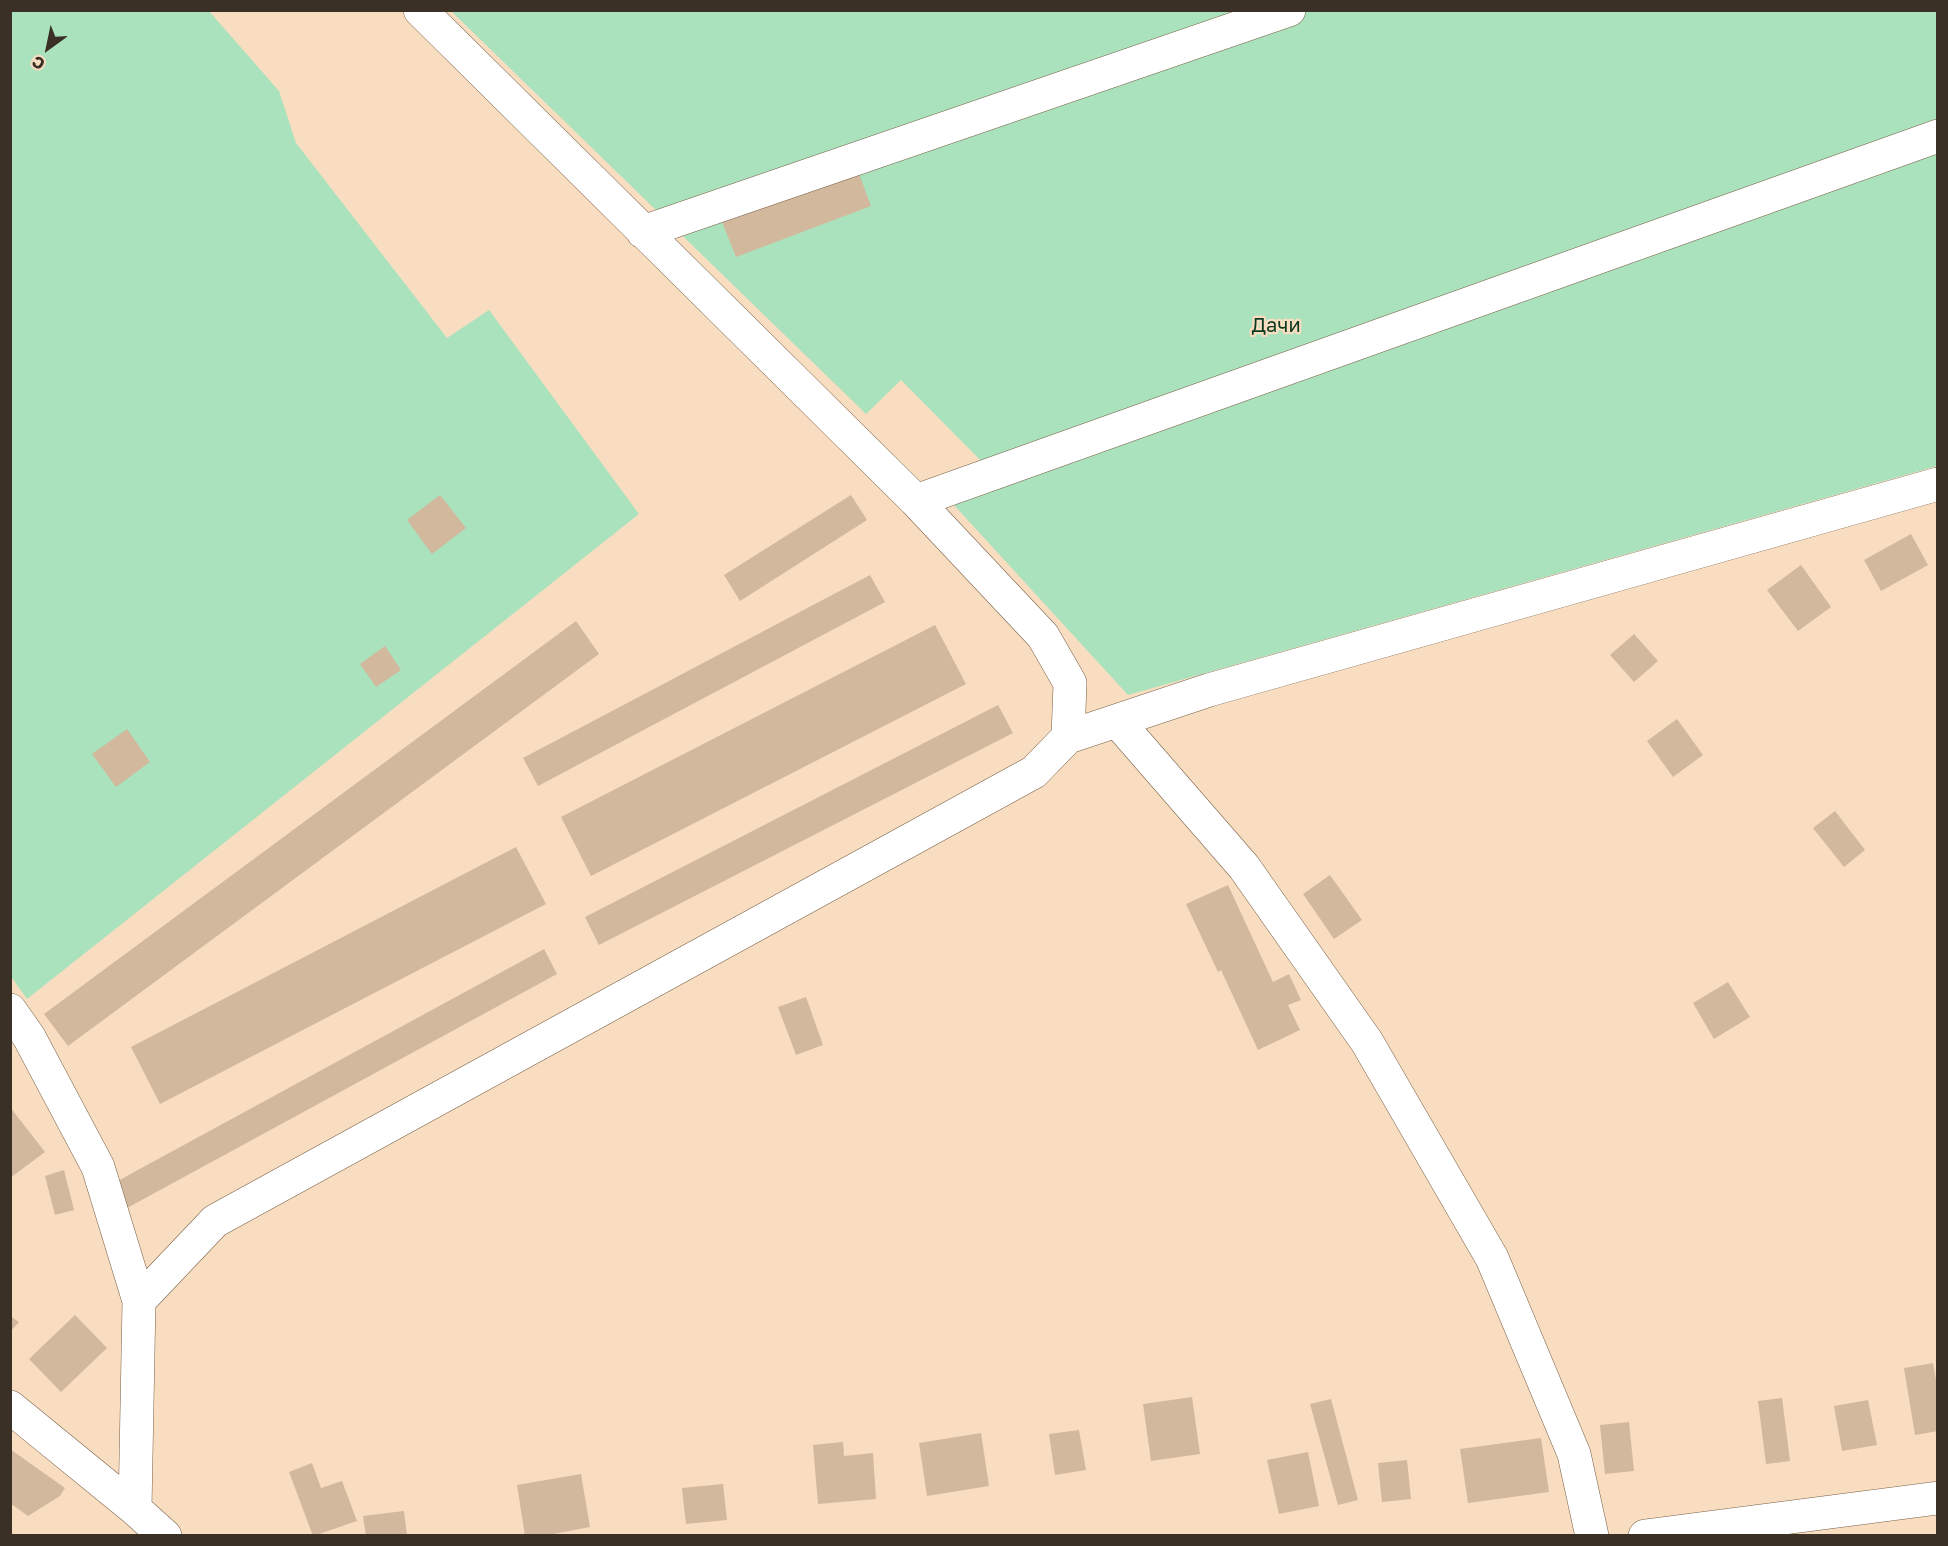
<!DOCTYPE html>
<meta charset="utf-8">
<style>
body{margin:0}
#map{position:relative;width:1948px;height:1546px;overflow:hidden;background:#f8ddc1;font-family:"Golos Text",sans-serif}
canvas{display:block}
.frame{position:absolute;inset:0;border:12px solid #3b3025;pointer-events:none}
.north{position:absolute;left:18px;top:18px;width:60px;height:60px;-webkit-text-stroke:4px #f8ddc1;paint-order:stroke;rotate:213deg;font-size:16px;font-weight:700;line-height:24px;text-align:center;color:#3b3025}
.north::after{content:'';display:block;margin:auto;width:21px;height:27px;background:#3b3025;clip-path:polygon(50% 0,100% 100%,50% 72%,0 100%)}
</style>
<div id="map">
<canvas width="1948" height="1546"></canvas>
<div class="frame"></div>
<div class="north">С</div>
</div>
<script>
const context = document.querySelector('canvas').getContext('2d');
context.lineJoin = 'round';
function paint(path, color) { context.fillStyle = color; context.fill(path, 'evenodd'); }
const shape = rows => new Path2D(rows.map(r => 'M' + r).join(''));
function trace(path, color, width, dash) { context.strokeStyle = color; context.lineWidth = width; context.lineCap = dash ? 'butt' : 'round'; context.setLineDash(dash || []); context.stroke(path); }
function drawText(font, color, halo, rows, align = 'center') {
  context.font = font + ' "Golos Text",sans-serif'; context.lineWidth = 4.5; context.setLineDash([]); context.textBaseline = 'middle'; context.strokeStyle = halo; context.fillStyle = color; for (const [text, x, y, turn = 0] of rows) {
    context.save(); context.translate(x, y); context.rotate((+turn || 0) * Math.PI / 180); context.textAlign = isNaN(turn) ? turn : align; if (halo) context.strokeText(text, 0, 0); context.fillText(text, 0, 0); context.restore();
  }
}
paint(shape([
 [10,11,209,11,279,91,296,143,447,338,489,310,639,514,27,999,10,975],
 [451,11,1937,11,1937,466,1128,695,953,504,1001,481,901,380,866,414]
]), '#aae2bd');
paint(shape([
 [855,163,871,206,736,257,719,214],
 [440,495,466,528,432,554,407,520],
 [851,495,867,520,740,601,724,575],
 [1911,534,1928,565,1881,591,1864,560],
 [1801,565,1831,607,1798,631,1767,590],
 [870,575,885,602,538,786,523,758],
 [576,621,599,654,68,1046,44,1014],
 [935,625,966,684,591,876,561,817],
 [1634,634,1658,661,1634,682,1610,655],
 [385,646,401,670,376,687,360,664],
 [998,705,1013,733,599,945,585,917],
 [1677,719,1703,755,1673,777,1647,741],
 [127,729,150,762,116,787,92,754],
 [1835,811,1865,850,1844,867,1813,828],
 [516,847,546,904,160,1104,131,1047],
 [1330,875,1362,920,1334,939,1303,894],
 [1228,885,1273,982,1289,974,1301,1000,1288,1005,1300,1030,1258,1050,1221,970,1218,972,1186,904],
 [544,949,557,974,127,1208,114,1183],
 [1728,982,1750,1017,1714,1039,1693,1003],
 [806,997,823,1045,796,1055,778,1007],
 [10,1107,45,1152,10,1178],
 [64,1170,74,1210,55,1215,45,1176],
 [75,1315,107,1348,61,1392,29,1359],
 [10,1316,19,1322,10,1332],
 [1933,1363,1938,1391,1938,1431,1915,1435,1904,1368],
 [1192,1397,1200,1454,1151,1461,1143,1404],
 [1782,1398,1790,1461,1766,1464,1758,1401],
 [1331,1399,1358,1500,1338,1505,1310,1404],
 [1868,1400,1877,1445,1842,1451,1834,1406],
 [1629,1422,1634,1471,1605,1474,1600,1425],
 [1079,1430,1086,1470,1055,1475,1049,1434],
 [981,1433,989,1486,927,1496,919,1443],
 [1541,1438,1549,1492,1468,1503,1460,1449],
 [843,1442,844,1456,873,1453,876,1499,818,1504,813,1445],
 [10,1449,65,1488,60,1496,28,1516,10,1503],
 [1308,1452,1319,1506,1279,1514,1267,1460],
 [1407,1460,1411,1499,1382,1502,1378,1463],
 [312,1463,321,1488,342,1481,357,1521,313,1536,289,1472],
 [581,1474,590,1527,543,1536,525,1536,517,1485],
 [723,1484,727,1520,686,1524,682,1488],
 [404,1511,407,1536,366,1536,363,1516]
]), '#d2b89c');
const minor = shape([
 [643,232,1289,10],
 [916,501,1938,136],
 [1118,722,1244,867,1367,1042,1492,1258,1574,1454,1592,1536],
 [1068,737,1209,690,1938,484],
 [10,1010,29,1037,98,1167,139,1301],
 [10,1407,135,1509],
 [165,1536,135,1509,139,1301,215,1221,1034,772,1068,737,1070,683,1043,636,916,501,420,10],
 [1645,1536,1938,1498]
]);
trace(minor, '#786047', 34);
trace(minor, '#fff', 33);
drawText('20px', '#0b3a21', '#f8ddc1', [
 ["Дачи",1276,326]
]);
</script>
